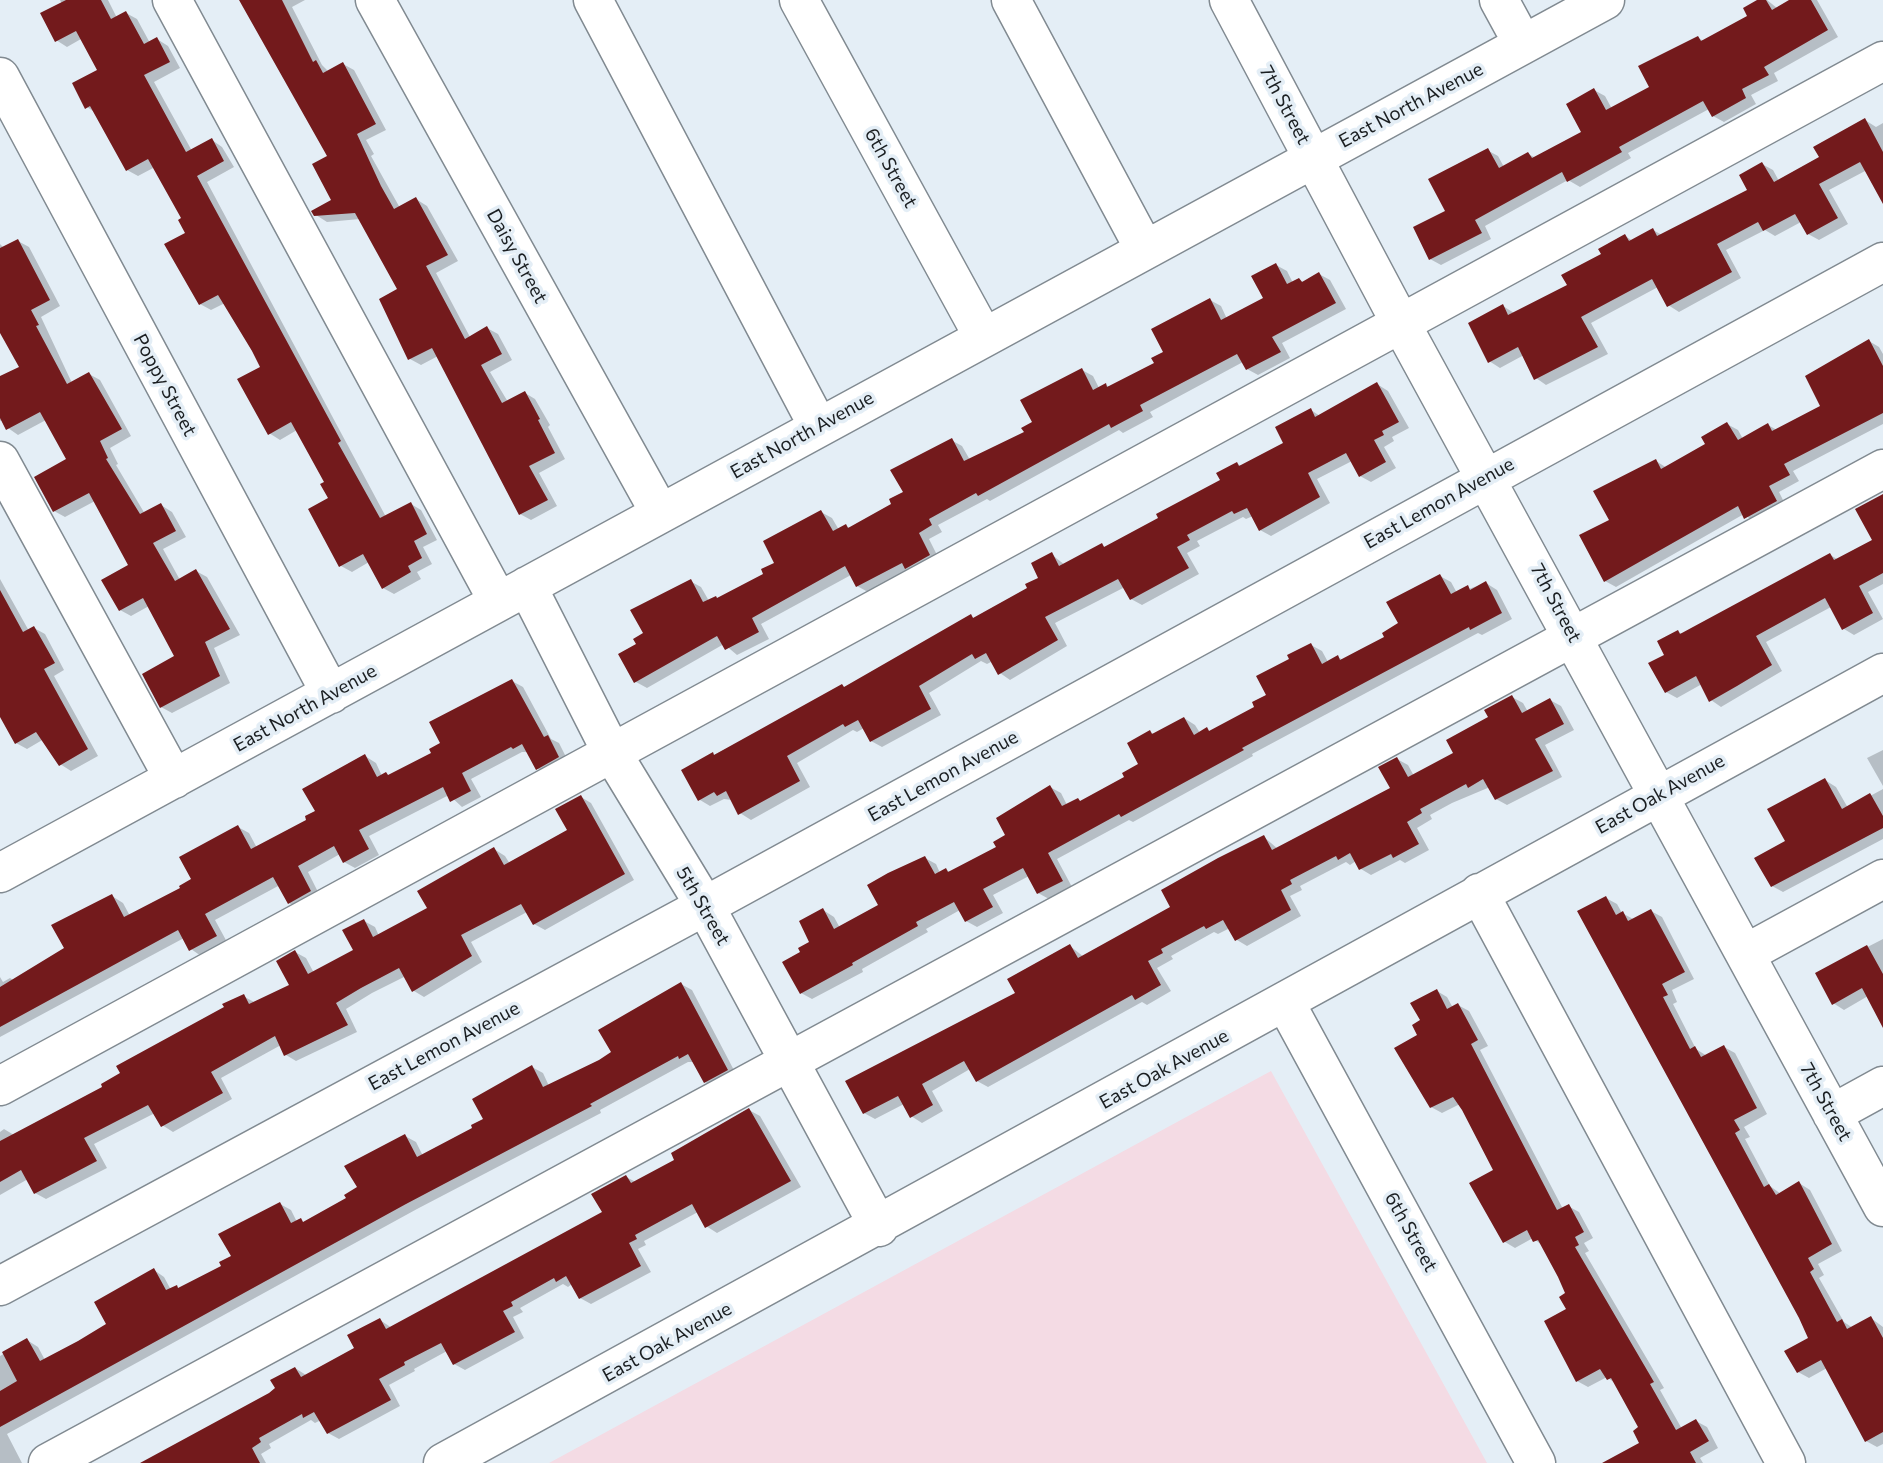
<!DOCTYPE html>
<style>
body{margin:0}
canvas{display:block;background:#e4eef6}
</style>
<canvas width="1883" height="1463"></canvas>
<script>
const context = document.querySelector('canvas').getContext('2d');
context.lineJoin = 'round';
function paint(path, color) { context.fillStyle = color; context.fill(path, 'evenodd'); }
const shape = rows => new Path2D(rows.map(r => 'M' + r).join(''));
function trace(path, color, width, dash) { context.strokeStyle = color; context.lineWidth = width; context.lineCap = dash ? 'butt' : 'round'; context.setLineDash(dash || []); context.stroke(path); }
function drawText(font, color, halo, rows, align = 'center') {
  context.font = font + ' Commissioner,sans-serif'; context.lineWidth = 7; context.setLineDash([]); context.textBaseline = 'middle'; context.strokeStyle = halo; context.fillStyle = color; for (const [text, x, y, turn = 0] of rows) {
    context.save(); context.translate(x, y); context.rotate((+turn || 0) * Math.PI / 180); context.textAlign = isNaN(turn) ? turn : align; if (halo) context.strokeText(text, 0, 0); context.fillText(text, 0, 0); context.restore();
  }
}
paint(shape([
 [1271,1071,1487,1463,549,1463]
]), '#f4dbe4');
paint(shape([
 [60,0,108,0,117,18,126,13,137,19,150,43,157,39,168,46,180,68,154,82,192,151,212,140,222,147,234,167,207,182,386,517,411,504,421,510,437,540,423,547,432,564,417,572,421,579,394,594,383,588,369,562,352,572,341,566,327,483,297,430,280,440,269,433,262,368,225,303,211,310,200,304,184,219,155,167,138,176,127,170,96,113,87,107,99,71,81,39,67,47,56,40,62,4],
 [241,0,305,0,292,7,322,65,329,72,343,64,354,70,386,130,366,140,374,154,371,156,400,208,416,199,427,206,458,261,436,273,470,337,487,328,498,334,512,360,490,372,508,402,525,393,535,399,550,425,548,427,565,459,539,473,557,506,531,520,520,514,438,356,421,365,410,359,400,290,360,219,327,222,316,215,334,200,330,157],
 [1761,0,1767,0,1777,8,1792,0,1817,0,1838,37,1774,73,1778,81,1751,95,1756,104,1724,122,1713,116,1709,109,1628,153,1631,158,1580,187,1568,180,1485,226,1491,239,1441,265,1430,259,1447,212,1487,150,1498,156,1504,167,1528,154,1536,158,1583,133,1594,90,1605,96,1612,109,1652,88,1698,38,1704,41,1749,17],
 [1865,120,1876,127,1883,123,1883,193,1867,170,1829,190,1848,224,1819,240,1808,234,1801,222,1775,236,1765,230,1726,250,1741,278,1679,312,1668,305,1658,287,1591,323,1608,354,1546,385,1536,378,1524,355,1500,368,1489,361,1503,306,1514,313,1569,286,1625,236,1633,241,1653,230,1662,235,1749,190,1762,164,1773,170,1779,181,1821,158],
 [18,241,29,247,60,306,41,317,72,383,89,374,100,380,131,436,110,448,118,464,116,465,145,514,161,505,172,512,186,537,163,549,180,580,196,571,207,577,240,635,214,648,230,683,172,713,161,707,177,657,149,606,131,616,120,610,130,566,95,501,65,517,54,511,68,460,46,420,18,435,8,428,3,419,0,421,0,379,21,367,0,328,0,244,4,248],
 [1276,265,1287,271,1293,283,1299,280,1304,282,1319,274,1330,280,1346,309,1282,343,1290,358,1258,375,1247,369,1243,362,1150,412,1153,417,1123,433,1119,430,990,501,987,499,938,525,942,532,929,539,940,561,868,592,857,586,851,575,761,624,769,639,737,655,724,644,647,688,636,682,638,645,690,581,701,587,709,601,719,599,766,574,821,512,832,518,839,530,846,526,850,528,894,504,951,440,962,446,970,460,1026,433,1082,370,1093,376,1099,388,1106,385,1110,387,1156,363,1210,300,1221,306,1227,319,1265,299],
 [1869,341,1879,347,1883,354,1883,424,1793,471,1799,481,1779,492,1787,508,1757,524,1744,514,1616,587,1605,581,1611,520,1656,461,1667,468,1707,445,1727,424,1738,430,1743,439,1768,425,1777,430,1822,407],
 [1377,384,1388,391,1409,428,1392,437,1394,441,1384,447,1396,468,1371,482,1360,476,1352,461,1317,479,1330,503,1271,536,1260,530,1253,516,1246,519,1243,517,1197,541,1200,546,1187,553,1199,574,1142,605,1131,599,1125,587,1055,623,1067,646,1010,680,1000,673,993,661,987,664,981,661,929,693,941,715,882,747,871,741,864,728,857,732,853,730,797,763,810,787,751,820,740,813,732,800,724,799,710,806,700,800,684,770,846,688,971,616,975,619,1029,588,1041,578,1051,554,1065,565,1102,545,1106,548,1160,519,1222,481,1237,464,1242,466,1285,443,1311,410,1320,416],
 [1883,496,1883,584,1868,592,1883,619,1854,635,1844,629,1831,607,1766,642,1782,671,1721,707,1711,700,1702,684,1677,698,1666,692,1667,655,1678,632,1683,634,1830,555,1839,560,1874,541],
 [1440,576,1451,582,1457,593,1486,583,1497,590,1512,619,1482,635,1478,633,1252,754,1253,756,1133,822,1129,820,1057,859,1072,887,1049,899,1038,893,1029,876,993,895,1003,913,977,927,966,921,960,910,926,929,928,932,862,969,863,972,812,999,801,993,803,953,812,943,823,910,834,917,840,928,880,905,925,858,936,864,940,873,946,870,951,872,998,848,1050,787,1061,793,1067,805,1078,800,1083,802,1126,778,1141,765,1150,732,1154,734,1184,718,1195,725,1200,733,1207,730,1211,732,1257,708,1291,660,1311,645,1322,651,1328,662,1338,657,1343,660,1386,637],
 [0,579,29,631,34,628,45,634,64,670,54,676,98,756,71,771,60,764,44,739,27,749,16,743,0,714],
 [512,681,523,687,551,739,559,743,569,763,548,774,537,768,528,752,522,752,471,779,481,797,462,807,449,795,369,836,379,855,355,868,344,862,340,854,308,872,321,898,300,909,289,903,280,885,215,920,227,942,201,956,191,949,184,938,0,1037,0,977,3,982,10,978,15,981,66,949,112,896,123,903,130,916,183,889,238,827,249,833,257,848,309,820,365,756,376,763,382,776,390,776,433,754],
 [1512,697,1523,703,1528,712,1550,700,1561,706,1574,730,1545,745,1562,777,1507,805,1496,799,1490,787,1452,803,1430,815,1432,819,1417,828,1429,850,1405,863,1400,860,1371,875,1361,869,1356,861,1350,865,1346,862,1300,886,1302,890,1290,896,1301,916,1247,946,1237,940,1230,928,1218,934,1214,932,1171,956,1173,959,1157,968,1171,991,1147,1005,1142,1002,988,1087,977,1081,970,1069,932,1091,943,1111,922,1123,911,1116,904,1104,875,1119,864,1113,1017,994,1070,946,1084,957,1173,907,1264,837,1278,849,1392,789,1397,759,1408,765,1414,776,1455,753],
 [1883,750,1883,786,1867,758],
 [1825,780,1836,787,1848,808,1883,789,1883,839,1783,892,1772,886,1787,842],
 [581,797,591,803,634,880,545,930,534,924,527,912,471,942,482,962,424,997,414,991,406,976,372,993,346,1009,357,1032,296,1061,286,1055,281,1045,221,1078,232,1099,173,1132,162,1125,155,1113,94,1144,107,1168,46,1199,35,1193,28,1179,0,1195,0,1132,4,1129,14,1135,105,1087,243,996,254,1002,292,986,295,952,306,958,314,973,355,951,364,921,375,927,379,936,430,909,494,849,505,856,510,864,569,831],
 [1606,898,1617,904,1622,913,1635,920,1651,911,1662,917,1694,979,1672,990,1677,1002,1673,1004,1696,1049,1707,1056,1724,1047,1735,1053,1767,1114,1744,1127,1750,1137,1745,1139,1770,1186,1781,1194,1799,1183,1810,1190,1842,1251,1818,1264,1824,1275,1819,1278,1844,1322,1853,1328,1871,1318,1883,1327,1883,1444,1877,1447,1866,1441,1827,1368,1809,1378,1798,1372,1810,1339],
 [1883,939,1883,1020,1868,996,1844,1010,1833,1003,1817,973],
 [681,984,692,990,737,1076,716,1088,705,1082,694,1062,688,1062,600,1110,601,1113,417,1209,7,1434,22,1463,0,1463,0,1356,27,1340,38,1347,45,1360,109,1325,154,1270,164,1277,171,1290,180,1289,223,1267,280,1204,291,1210,297,1222,306,1222,348,1199,405,1136,416,1142,423,1156,475,1129,532,1067,543,1073,549,1086,613,1053],
 [1437,991,1447,997,1453,1008,1458,1005,1469,1011,1488,1046,1480,1050,1563,1209,1568,1206,1579,1212,1593,1238,1584,1243,1589,1251,1585,1253,1664,1388,1660,1390,1682,1429,1696,1421,1707,1427,1718,1448,1700,1458,1703,1463,1623,1463,1642,1443,1641,1428,1616,1384,1607,1377,1588,1387,1577,1381,1567,1294,1543,1246,1533,1238,1515,1248,1505,1242,1496,1170,1460,1104,1442,1113,1431,1107,1420,1036,1422,1021],
 [749,1110,760,1116,801,1187,717,1233,706,1226,698,1212,644,1241,646,1245,638,1249,651,1272,591,1304,580,1298,572,1284,568,1287,563,1284,520,1308,523,1312,513,1317,524,1338,465,1370,454,1364,447,1351,414,1369,415,1371,389,1385,400,1406,339,1439,328,1433,321,1420,315,1423,311,1420,269,1444,271,1448,261,1454,266,1463,144,1463,270,1394,295,1368,306,1375,356,1349,380,1320,392,1328,604,1213,626,1177,636,1182,677,1160]
]), '#0003');
paint(shape([
 [66,0,101,0,111,19,126,11,144,44,157,37,170,62,144,75,186,152,212,138,224,161,197,176,341,441,338,443,380,518,411,502,427,534,414,541,422,558,408,566,411,572,382,589,363,554,339,567,308,509,328,498,320,484,324,482,291,422,268,435,237,379,260,367,252,351,218,295,199,305,164,244,185,233,178,220,181,218,148,159,126,171,90,106,85,109,72,83,97,70,76,31,55,42,40,13],
 [239,0,282,0,313,62,316,60,323,73,343,62,376,124,357,134,381,186,394,209,416,197,448,255,426,266,465,339,487,326,502,354,481,365,502,403,525,391,540,419,538,420,555,453,529,466,548,500,519,515,432,348,408,360,379,299,397,289,355,213,314,216,311,211,331,200,312,164,327,156],
 [1757,0,1766,0,1772,10,1789,0,1811,0,1828,30,1764,67,1769,75,1742,89,1746,98,1712,117,1703,101,1619,147,1622,152,1567,182,1562,172,1475,220,1482,233,1429,260,1413,227,1445,211,1428,179,1488,148,1499,168,1528,152,1532,158,1581,132,1566,104,1594,88,1606,110,1649,87,1638,66,1698,36,1701,41,1747,16,1743,8],
 [1865,118,1883,152,1883,204,1860,162,1819,184,1838,218,1807,235,1795,214,1763,231,1758,222,1717,244,1732,272,1667,307,1652,279,1581,317,1598,347,1534,380,1518,347,1488,363,1468,323,1503,304,1508,315,1567,285,1561,275,1601,254,1598,249,1625,234,1629,241,1653,228,1657,236,1747,190,1739,175,1762,162,1774,182,1819,157,1813,147],
 [18,239,50,300,31,310,39,325,36,326,67,384,89,372,122,429,100,441,108,458,106,459,140,514,161,503,176,531,153,543,175,581,196,569,230,629,205,642,220,676,160,708,142,674,174,656,143,598,119,611,101,580,128,565,89,493,53,512,34,477,66,459,40,412,6,430,0,418,0,376,19,367,0,333,0,248],
 [1276,263,1287,284,1299,278,1302,282,1319,272,1336,303,1272,337,1281,352,1246,370,1237,354,1140,405,1143,411,1111,428,1109,424,978,496,976,493,929,519,932,525,919,533,930,555,905,569,902,563,856,587,845,566,752,618,759,632,725,650,717,636,634,683,618,654,636,644,633,639,643,633,630,610,691,579,703,602,716,596,717,598,763,574,761,569,774,563,763,541,821,510,833,531,846,524,848,528,891,504,889,499,903,492,890,470,952,438,964,461,1024,432,1021,428,1032,422,1020,400,1082,368,1093,390,1106,383,1107,387,1154,363,1151,358,1163,352,1151,329,1210,298,1221,320,1263,298,1251,276],
 [1869,339,1883,366,1883,413,1784,464,1790,475,1769,486,1777,501,1744,519,1738,506,1604,582,1579,535,1609,520,1593,491,1656,459,1661,469,1705,444,1701,437,1727,422,1738,440,1768,423,1772,431,1820,406,1805,376],
 [1377,382,1399,422,1382,431,1384,435,1374,440,1386,462,1359,477,1346,453,1308,473,1320,497,1259,531,1247,508,1234,514,1232,511,1187,535,1190,540,1177,547,1189,568,1130,600,1118,579,1045,617,1058,640,998,675,986,653,975,659,972,654,919,686,931,709,870,742,858,720,845,727,843,724,787,756,800,781,738,815,726,791,717,796,714,792,698,801,681,770,713,752,714,755,842,684,844,687,971,614,973,618,1027,588,1025,584,1038,578,1031,563,1052,552,1059,566,1102,543,1104,547,1158,518,1156,514,1220,480,1216,473,1237,462,1239,466,1283,443,1275,427,1311,408,1315,417],
 [1883,494,1883,573,1859,586,1873,613,1842,630,1825,598,1756,636,1772,665,1737,686,1709,702,1696,676,1665,693,1648,663,1664,655,1657,641,1678,630,1680,634,1830,553,1834,560,1872,540,1855,509],
 [1440,574,1451,594,1468,585,1470,590,1486,581,1502,613,1470,630,1469,627,1242,748,1244,750,1121,817,1119,814,1048,853,1063,881,1037,894,1023,868,983,889,993,907,965,922,954,902,916,922,918,926,852,963,853,965,800,994,782,962,800,952,798,948,809,942,799,921,823,908,834,929,878,905,867,885,888,873,925,856,935,874,946,868,948,872,996,847,993,842,1005,835,996,818,1050,785,1062,806,1078,798,1080,801,1124,777,1122,773,1138,764,1127,743,1150,730,1152,734,1184,717,1194,735,1207,727,1209,731,1254,707,1252,702,1266,695,1256,676,1289,659,1287,655,1311,643,1322,664,1338,655,1340,660,1359,650,1384,637,1382,633,1398,623,1386,602],
 [0,590,23,632,34,626,55,663,44,669,88,749,59,766,36,732,15,744,0,717],
 [512,679,544,737,548,735,559,757,536,770,522,744,513,749,511,747,462,773,471,791,450,802,443,787,359,830,369,849,343,863,334,846,298,866,311,891,288,904,273,877,205,914,217,936,189,951,178,930,0,1027,0,987,64,948,51,925,112,894,124,917,180,888,179,886,191,879,179,857,238,825,251,849,306,820,305,816,315,811,302,789,365,754,377,777,386,772,388,775,431,753,429,749,440,743,429,722],
 [1512,695,1522,713,1550,698,1564,724,1535,739,1553,771,1495,800,1483,779,1468,788,1466,784,1420,809,1422,813,1407,822,1419,844,1393,858,1391,854,1359,870,1350,853,1338,860,1336,856,1290,880,1292,884,1281,890,1291,910,1235,941,1223,920,1206,929,1204,926,1161,949,1163,953,1148,961,1161,985,1135,1000,1132,995,976,1082,964,1061,922,1084,933,1105,910,1118,898,1096,863,1114,845,1081,1015,993,1007,979,1070,944,1078,958,1170,907,1161,890,1218,858,1264,835,1272,850,1390,788,1378,767,1397,757,1408,777,1453,753,1446,740,1488,717,1484,710],
 [1825,778,1842,809,1870,793,1883,816,1883,828,1771,887,1754,858,1785,841,1767,809],
 [581,795,625,874,533,925,521,904,461,935,472,956,412,992,399,968,361,988,336,1003,348,1025,284,1056,275,1036,211,1072,223,1093,161,1127,148,1105,84,1138,97,1161,34,1194,21,1170,0,1182,0,1141,102,1087,101,1084,120,1073,116,1066,224,1007,222,1004,244,994,249,1004,289,985,276,961,295,950,308,974,353,950,342,930,364,919,373,937,427,908,417,891,494,847,504,865,567,830,555,809],
 [1606,896,1616,915,1623,911,1628,921,1651,909,1685,972,1662,984,1668,995,1663,997,1690,1049,1695,1046,1701,1057,1724,1045,1757,1108,1734,1120,1740,1130,1735,1133,1764,1187,1769,1184,1776,1195,1799,1181,1832,1244,1808,1258,1814,1269,1810,1272,1837,1322,1842,1319,1847,1329,1871,1316,1883,1338,1883,1432,1865,1442,1821,1360,1797,1373,1784,1351,1808,1338,1799,1318,1577,911],
 [1867,945,1883,974,1883,1028,1862,988,1832,1005,1815,973],
 [681,982,728,1070,704,1083,688,1054,679,1059,678,1056,590,1104,592,1106,406,1204,0,1427,0,1391,17,1381,2,1352,27,1338,40,1361,78,1341,106,1324,94,1302,154,1268,166,1290,177,1285,178,1288,221,1266,219,1262,231,1256,218,1234,280,1202,291,1223,301,1218,303,1222,346,1198,344,1195,357,1187,344,1166,405,1134,417,1157,472,1128,471,1125,483,1119,472,1099,532,1065,543,1087,599,1060,611,1052,598,1030],
 [1437,989,1447,1009,1458,1003,1478,1040,1471,1044,1557,1210,1569,1204,1584,1232,1575,1237,1579,1245,1575,1247,1654,1382,1650,1384,1676,1430,1696,1419,1709,1441,1690,1452,1696,1463,1602,1463,1639,1443,1633,1431,1638,1427,1611,1378,1607,1380,1600,1369,1576,1382,1544,1321,1566,1309,1559,1297,1565,1293,1558,1277,1538,1240,1533,1242,1527,1230,1503,1243,1469,1183,1493,1170,1462,1110,1453,1097,1430,1108,1394,1048,1417,1035,1412,1025,1420,1020,1410,1003],
 [749,1108,791,1181,705,1228,692,1204,635,1235,637,1239,629,1243,641,1266,579,1299,566,1276,556,1282,554,1278,511,1302,513,1306,503,1311,515,1332,453,1365,441,1343,404,1362,405,1365,379,1379,391,1400,327,1434,314,1412,303,1418,302,1414,259,1438,261,1442,252,1448,260,1463,140,1463,269,1393,275,1388,270,1380,295,1367,301,1377,354,1348,347,1335,380,1318,386,1329,602,1212,591,1194,626,1175,631,1183,674,1160,671,1153]
]), '#731a1c');
const minor = shape([
 [172,0,498,601],
 [375,0,660,513],
 [593,0,818,426],
 [799,0,983,336],
 [1011,0,1145,250],
 [1229,0,1400,322,1883,1207],
 [1499,0,1523,44],
 [0,77,331,694],
 [0,461,174,779],
 [527,586,612,753,705,906,879,1227],
 [0,873,1605,0],
 [1479,893,1786,1463],
 [1745,954,1883,879],
 [1285,1002,1536,1463],
 [0,1086,1883,61],
 [1832,1114,1883,1086],
 [0,1286,705,906,1883,262],
 [48,1463,1883,469],
 [443,1463,1883,673]
]);
trace(minor, '#818a91', 41);
trace(minor, '#fff', 38);
drawText('19px', '#1a1e21', '#e4eef6', [
 ["7th Street",1285,105,62],
 ["East North Avenue",1411,105,-28],
 ["6th Street",891,168,61],
 ["Daisy Street",517,256,61],
 ["Poppy Street",165,385,62],
 ["East North Avenue",802,435,-29],
 ["East Lemon Avenue",1439,503,-29],
 ["7th Street",1556,603,62],
 ["East North Avenue",305,708,-29],
 ["East Lemon Avenue",943,776,-29],
 ["East Oak Avenue",1660,794,-29],
 ["5th Street",703,906,60],
 ["East Lemon Avenue",444,1046,-28],
 ["East Oak Avenue",1164,1069,-29],
 ["7th Street",1826,1102,61],
 ["6th Street",1411,1232,61],
 ["East Oak Avenue",667,1342,-29]
]);
</script>
